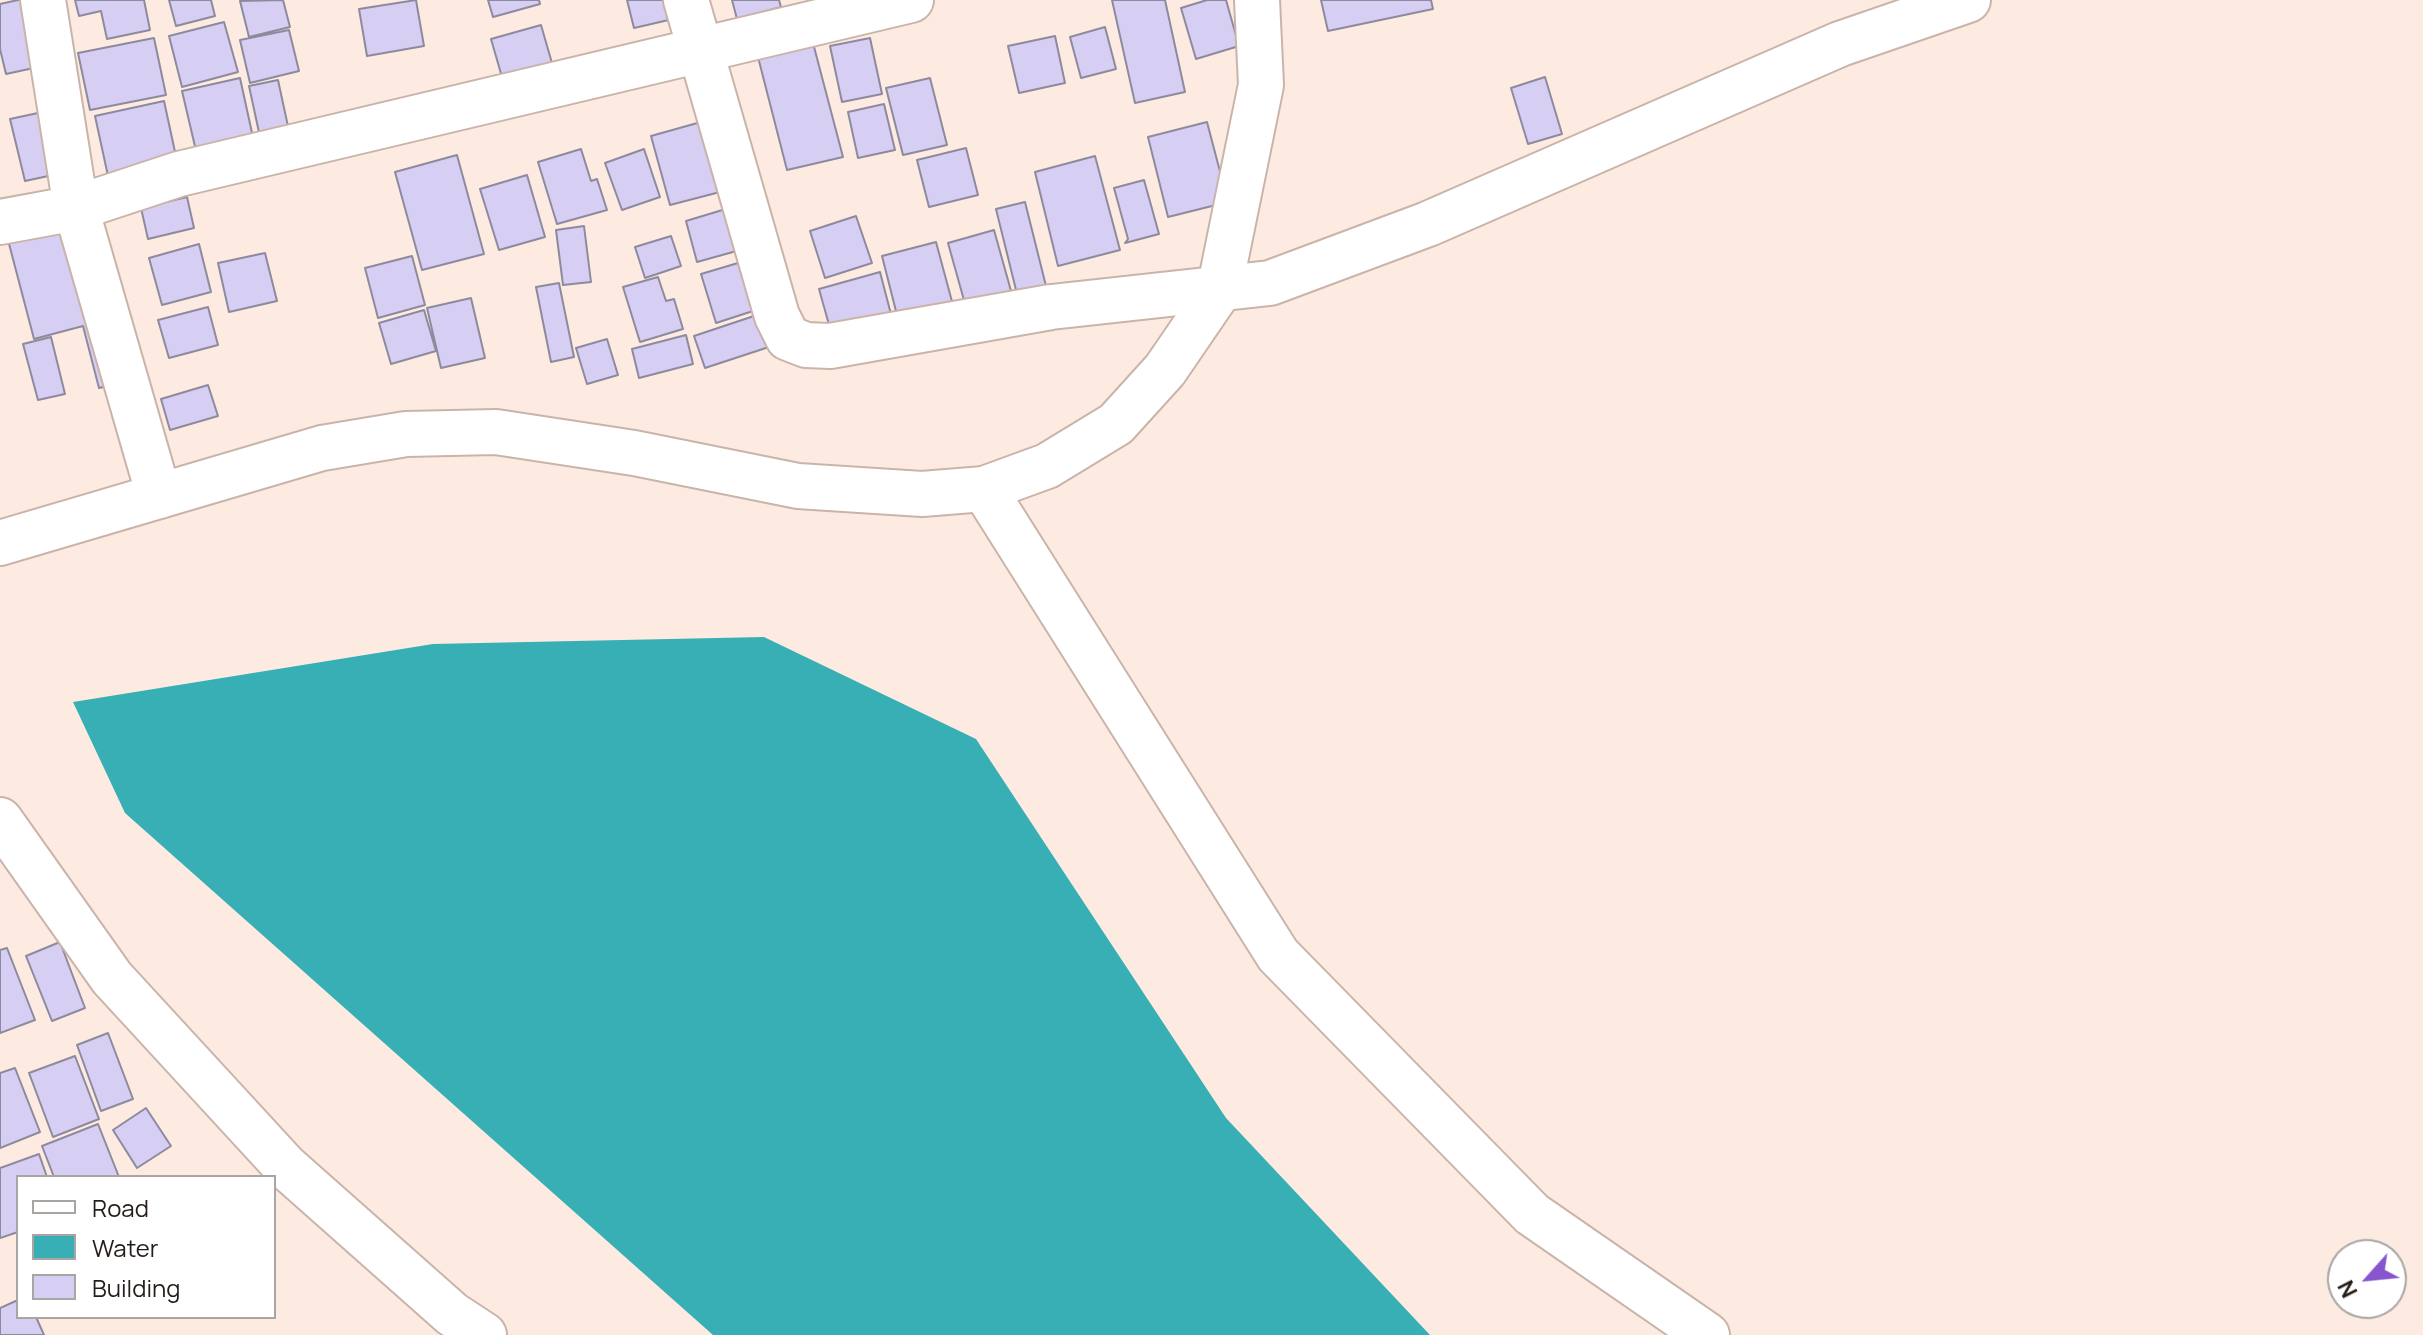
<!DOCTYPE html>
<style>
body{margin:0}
#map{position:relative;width:2423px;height:1335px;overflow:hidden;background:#fdebe2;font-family:Manrope,sans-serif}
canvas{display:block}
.legend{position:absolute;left:16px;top:1175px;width:260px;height:144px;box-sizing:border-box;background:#fff;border:2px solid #a8a5a3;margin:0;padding:10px 14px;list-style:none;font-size:24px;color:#251d19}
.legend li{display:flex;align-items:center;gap:16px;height:40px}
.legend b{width:40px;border:2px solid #a8a5a3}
.north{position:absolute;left:2327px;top:1239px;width:80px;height:80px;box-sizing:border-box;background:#fff;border:2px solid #a8a5a3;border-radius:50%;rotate:243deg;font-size:22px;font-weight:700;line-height:32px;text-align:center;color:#251d19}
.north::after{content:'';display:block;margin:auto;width:28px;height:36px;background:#8755ce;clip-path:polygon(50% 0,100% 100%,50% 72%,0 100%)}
</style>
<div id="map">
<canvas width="2423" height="1335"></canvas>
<ul class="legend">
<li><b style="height:10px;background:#fff"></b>Road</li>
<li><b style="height:22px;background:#38afb4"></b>Water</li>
<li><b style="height:22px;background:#d7cef3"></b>Building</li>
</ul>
<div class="north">N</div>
</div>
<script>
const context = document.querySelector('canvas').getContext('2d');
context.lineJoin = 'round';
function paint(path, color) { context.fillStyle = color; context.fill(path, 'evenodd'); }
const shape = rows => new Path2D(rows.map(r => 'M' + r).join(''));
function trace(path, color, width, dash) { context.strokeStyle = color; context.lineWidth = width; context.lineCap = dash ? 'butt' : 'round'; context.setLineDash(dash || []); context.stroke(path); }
paint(shape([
 [764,637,976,739,1226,1118,1430,1335,713,1335,125,813,73,702,433,644]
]), '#38afb4');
const building = shape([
 [18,0,27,0,43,66,6,74,0,49,0,4,18,0],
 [75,0,144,0,150,30,107,39,101,11,79,16,75,0],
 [169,0,211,0,215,16,176,26,169,0],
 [283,0,290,27,249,37,240,1,283,0],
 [416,0,424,46,367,56,359,9,416,0],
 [488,0,539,0,540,4,493,17,488,0],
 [627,0,669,0,673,19,634,28,627,0],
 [732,0,779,0,781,7,737,19,732,0],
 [1112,0,1165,0,1185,92,1135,103,1112,0],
 [1207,0,1226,0,1239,46,1196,59,1181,8,1207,0],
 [1321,0,1431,0,1433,9,1328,31,1321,0],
 [224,22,238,72,182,87,169,36,224,22],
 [541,25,554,70,504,84,491,39,541,25],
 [1105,27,1116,69,1081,78,1070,37,1105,27],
 [289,30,299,71,250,83,240,40,289,30],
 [1055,36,1065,83,1019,93,1008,46,1055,36],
 [154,38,166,95,90,110,78,53,154,38],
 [870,38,882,94,842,102,830,46,870,38],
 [813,43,843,157,787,170,758,57,813,43],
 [1545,77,1562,134,1528,144,1511,88,1545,77],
 [240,78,254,142,197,155,182,91,240,78],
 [930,78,947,145,903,155,886,88,930,78],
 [278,80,289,131,260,137,249,86,278,80],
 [164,101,177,161,108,176,95,116,164,101],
 [884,104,895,150,858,158,848,112,884,104],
 [52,110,67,172,25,181,10,119,52,110],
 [701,122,720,192,670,205,651,136,701,122],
 [1207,122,1228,202,1168,217,1148,137,1207,122],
 [966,148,978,195,929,207,917,160,966,148],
 [581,149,591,181,597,179,607,210,557,224,538,162,581,149],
 [644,149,660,197,622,210,605,163,644,149],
 [457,155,484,254,422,270,395,172,457,155],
 [1095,156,1120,250,1058,266,1035,172,1095,156],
 [527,175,545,237,499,250,480,189,527,175],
 [1144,180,1159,234,1125,243,1128,239,1114,188,1144,180],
 [187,197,194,228,148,239,141,208,187,197],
 [1025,202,1047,290,1018,298,996,209,1025,202],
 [739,205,751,247,697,262,686,221,739,205],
 [856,216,872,263,825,278,810,231,856,216],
 [79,222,121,383,99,388,83,326,34,339,8,240,79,222],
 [584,226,591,282,563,285,556,230,584,226],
 [994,230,1013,298,967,311,948,243,994,230],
 [671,236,681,266,645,278,635,247,671,236],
 [936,242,954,309,899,323,882,256,936,242],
 [199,244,211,292,162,305,149,258,199,244],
 [265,253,277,301,229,312,218,263,265,253],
 [412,256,425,305,378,318,365,268,412,256],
 [738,263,753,311,716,323,701,274,738,263],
 [880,272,893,322,833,339,819,289,880,272],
 [658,277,666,301,674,299,683,329,640,342,623,287,658,277],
 [559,283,574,357,551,362,536,287,559,283],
 [471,298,485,358,441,368,427,308,471,298],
 [208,307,218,345,169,358,158,320,208,307],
 [424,310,436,351,391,364,379,323,424,310],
 [763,313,775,345,705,368,694,336,763,313],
 [686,335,693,364,639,378,632,349,686,335],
 [51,337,65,394,38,400,23,344,51,337],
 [607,339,618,375,587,384,576,348,607,339],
 [208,385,218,416,170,430,161,399,208,385],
 [60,942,85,1008,52,1021,26,956,60,942],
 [7,948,35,1020,0,1033,0,950,7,948],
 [108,1033,133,1099,101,1111,77,1045,108,1033],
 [75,1056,99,1119,53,1137,29,1073,75,1056],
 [15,1068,40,1132,0,1148,0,1073,15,1068],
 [146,1108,171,1146,137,1168,113,1130,146,1108],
 [98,1124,119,1177,54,1177,42,1146,98,1124],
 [39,1154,47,1177,18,1177,18,1232,0,1238,0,1168,39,1154],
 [18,1300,18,1317,36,1317,44,1335,0,1335,0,1308,18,1300]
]);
paint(building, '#d7cef3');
trace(building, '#8e8a9d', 2);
const minor = shape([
 [43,0,76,208,159,496],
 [686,0,777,316,788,338,806,345,830,346,1051,307,1270,283,1428,224,1840,44,1968,0],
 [0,222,76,208,179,174,911,0],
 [984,489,1278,955,1532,1214,1707,1335]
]);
const major = shape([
 [0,543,322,448,406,434,496,432,634,453,798,486,922,494,984,489,1047,466,1116,424,1165,370,1219,291,1261,85,1257,0],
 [0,820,112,978,285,1166,452,1314,484,1335]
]);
trace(minor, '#cab4aa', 48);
trace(major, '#cab4aa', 48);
trace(minor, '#fff', 44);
trace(major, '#fff', 44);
</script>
